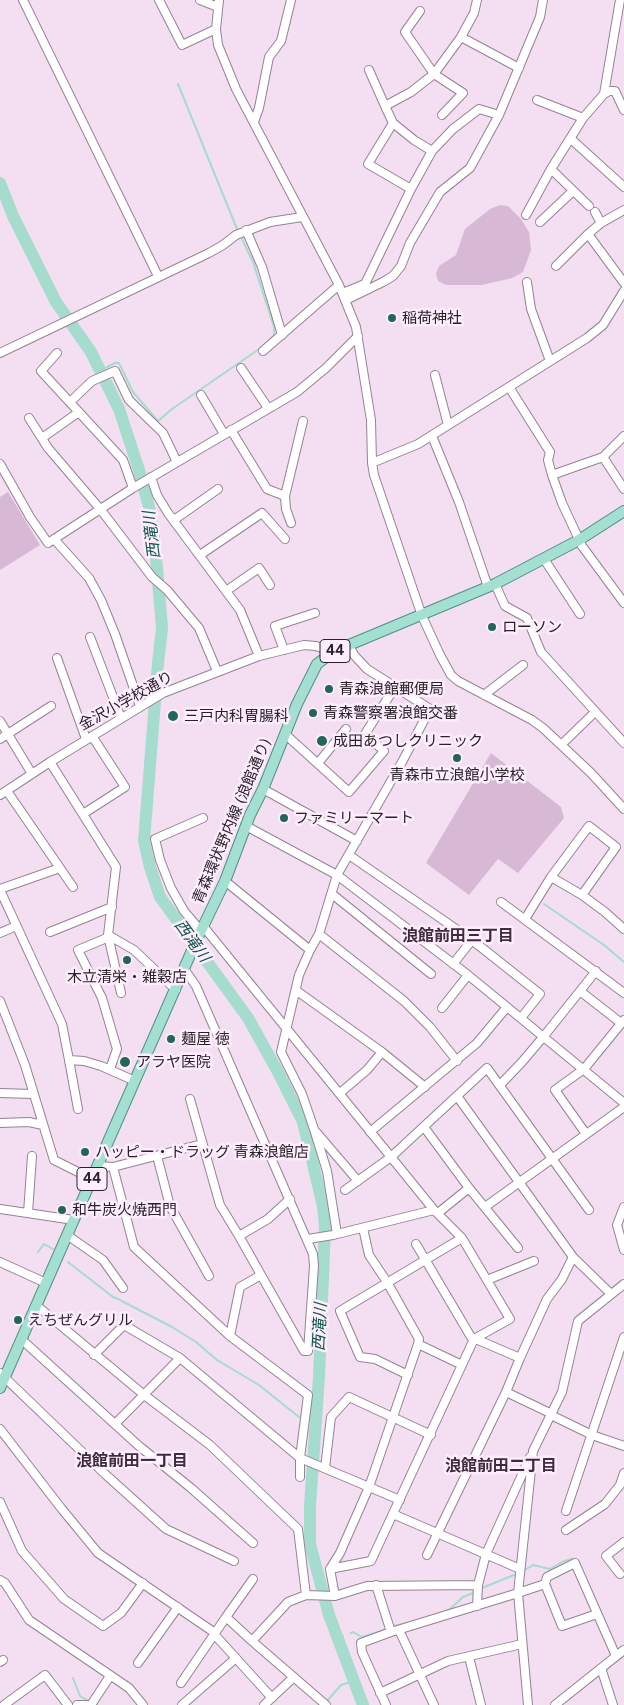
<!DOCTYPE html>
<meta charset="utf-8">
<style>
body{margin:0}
canvas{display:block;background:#f3def2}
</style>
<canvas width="624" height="1705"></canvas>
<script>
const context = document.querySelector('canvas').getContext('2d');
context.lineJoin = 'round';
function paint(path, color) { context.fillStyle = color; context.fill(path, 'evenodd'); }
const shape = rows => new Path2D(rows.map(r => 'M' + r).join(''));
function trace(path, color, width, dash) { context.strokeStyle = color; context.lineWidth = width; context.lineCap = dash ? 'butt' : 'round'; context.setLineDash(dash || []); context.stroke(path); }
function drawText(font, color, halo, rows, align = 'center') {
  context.font = font + ' "Public Sans","Noto Sans JP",sans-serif'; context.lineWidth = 5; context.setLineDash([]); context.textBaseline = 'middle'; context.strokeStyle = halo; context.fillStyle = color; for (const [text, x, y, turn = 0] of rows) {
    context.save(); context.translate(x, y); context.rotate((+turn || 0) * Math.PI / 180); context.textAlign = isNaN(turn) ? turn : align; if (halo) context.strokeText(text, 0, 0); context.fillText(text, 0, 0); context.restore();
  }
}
paint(shape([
 [500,205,508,206,521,219,529,232,531,250,523,272,512,278,482,285,446,285,438,281,436,274,439,266,456,255,465,229,490,209],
 [8,492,40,545,0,570,0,497],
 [491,753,561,807,564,818,518,873,498,859,469,895,426,863]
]), '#d7b9d5');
trace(shape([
 [178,84,237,229],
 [100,371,115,363,119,363,133,392,158,421,172,409,265,345,274,335,274,327,253,262,242,239],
 [544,904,604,945,624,962],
 [38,1252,44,1244,53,1249],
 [68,1262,113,1297,118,1299,172,1327,196,1342,217,1360,259,1385,299,1417],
 [310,1419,316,1419],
 [523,1571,533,1565,550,1569,564,1561,572,1559],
 [482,1588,514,1575],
 [444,1612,450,1609,463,1597,473,1593],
 [394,1626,411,1622],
 [351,1633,353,1632,362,1637,387,1629],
 [338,1639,343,1636],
 [73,1678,80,1696,87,1700],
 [327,1701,341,1685,354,1681],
 [96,1704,97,1705]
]), '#a5dccd', 2);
trace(shape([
 [0,183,13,216,56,302,91,352,119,409,139,470,149,507,155,544,162,628,158,663,144,841,150,867,160,897,248,1018,278,1072,303,1122,323,1206,325,1227,319,1377,310,1505,310,1544,329,1615,363,1705]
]), '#a5dccd', 12);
const minor = shape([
 [23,0,158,276],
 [159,0,182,45,216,29],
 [200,0,218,7],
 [219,0,216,29,218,45,236,89,339,285,356,327,371,420,372,463,374,475,422,616,440,655,451,675,458,681,532,720,543,728,591,773,624,809],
 [477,0,474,13,461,37,434,74,411,92,385,106,393,123,414,140,432,151,453,129,479,109,499,115],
 [420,11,405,32,434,74,463,93,442,115],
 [461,37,519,68],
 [369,70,385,106],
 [604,94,609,91,615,91,624,110],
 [537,100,583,118],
 [254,122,259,108,269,57,281,41,291,0],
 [393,123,368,164,411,189],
 [571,139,624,187],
 [551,169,589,206],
 [595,212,601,223],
 [526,215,551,169,583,118,604,94,620,0],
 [540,222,573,191],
 [246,230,262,267,282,335],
 [588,234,601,223,624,210],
 [556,266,588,234,624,283],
 [527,282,531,309,550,361],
 [343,293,365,284,411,189,432,151],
 [346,300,383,282,393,276,401,266,410,243,440,192,470,168,499,115,540,17,543,0],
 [263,351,339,285],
 [0,353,209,253,223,245,236,235,270,222,302,217],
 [57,353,41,371,123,460,133,488],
 [241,368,268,408],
 [435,375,448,425],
 [509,387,550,452,548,460,552,475,562,503,582,546,624,603],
 [201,395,224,434],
 [70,402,92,381,115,371,129,400,163,433,177,462],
 [29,418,48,448,101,510,152,577,167,590,199,628,217,671],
 [231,430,267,489,285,496],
 [432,436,459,502,488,587],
 [42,438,79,412],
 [603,457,624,489],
 [372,463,418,444,587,338,603,325,624,291],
 [0,464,30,517,48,543,133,488,297,392,326,368,358,336],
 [552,475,603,457,624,436],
 [151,477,157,495,168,513,240,610,259,656],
 [174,520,218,489],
 [291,523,286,509,285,496,303,421],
 [54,539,89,578,101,600,115,634,140,706],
 [200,555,262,513,285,539],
 [544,559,580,614],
 [495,584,505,606,527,618,541,652,624,743],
 [226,591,259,568,270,585],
 [90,637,121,718],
 [284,650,275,626,315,613],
 [57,658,86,739],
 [484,695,523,665],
 [0,721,32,774],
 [285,734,349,792,384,751,365,734,395,687],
 [0,739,51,706],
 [561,745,595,712],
 [50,762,116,867,108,935,134,950,176,990],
 [318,763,346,729],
 [263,789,357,841],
 [7,791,73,887],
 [0,795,50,762,163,693,259,656,304,645,316,646,333,652],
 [83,814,125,787,92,736],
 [246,826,337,875,468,975,624,1103],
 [349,855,472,940,540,994,521,1018],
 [551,877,582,895,605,912,624,929],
 [225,881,310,950],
 [0,889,60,868],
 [0,890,62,1024,69,1060,84,1061,101,1066,135,1081],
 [332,894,431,974],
 [501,902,624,993],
 [525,919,551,877,589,826,616,847,582,895],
 [203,926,391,1157,434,1210,462,1238,510,1319,474,1339,371,1561,330,1569,335,1596],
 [201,931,184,911,171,888,160,860,155,839,203,818],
 [50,932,112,907],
 [0,933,16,926],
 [319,934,404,1001,430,1027,457,1061],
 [108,935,121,993],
 [109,937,78,950,102,998,117,1049,110,1069],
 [453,964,472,940],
 [185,970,196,986,313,1254,314,1266,308,1351,304,1351,239,1236,220,1205,190,1099],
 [297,991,382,1052,425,1087],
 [580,991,621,1023],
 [0,1001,25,1065,54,1160,92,1179],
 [442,1008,468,975],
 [69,1060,78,1109],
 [500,1085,522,1062,544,1036,596,971],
 [0,1093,33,1094],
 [340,1093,367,1070,382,1052],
 [457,1096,573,1257,611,1294],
 [0,1123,29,1122,43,1125],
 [424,1127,469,1188,518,1248],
 [370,1132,477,1043,507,1007],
 [317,1133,358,1181],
 [586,1134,555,1090,584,1069,624,1020],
 [157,1156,170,1206,209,1276],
 [98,1166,113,1167,134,1247,230,1336,308,1395,300,1458,300,1477],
 [113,1167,202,1144],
 [345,1190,391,1157,487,1068,589,1210],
 [485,1207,624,1107],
 [624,1207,617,1225,624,1250],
 [0,1209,74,1220],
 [28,1213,32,1156],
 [438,1213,469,1188],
 [363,1228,369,1255,387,1282,419,1339,418,1344],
 [337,1234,327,1171,314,1129,302,1094,281,1052,299,975,310,950,319,934,337,875,402,762,430,709,367,669,354,655,349,645],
 [67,1235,103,1260,123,1288],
 [239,1236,268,1219,290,1199],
 [308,1239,333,1235,434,1210],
 [416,1244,471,1337,520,1358,506,1392,552,1414],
 [0,1262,46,1283],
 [487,1280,534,1261],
 [36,1305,143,1394,210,1445,298,1529,306,1595],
 [230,1336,240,1287,261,1275],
 [21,1339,139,1446,191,1488,253,1543],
 [94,1355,124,1325,180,1358,300,1458,400,1500],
 [520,1358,547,1299,562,1279,573,1257],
 [0,1373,105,1474,166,1529,234,1561],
 [408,1375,375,1359,360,1357,340,1311,462,1238],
 [551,1415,592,1435,624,1446],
 [115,1424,180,1358],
 [0,1429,61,1508,98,1553,215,1633],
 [325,1468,331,1417,349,1397,431,1435],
 [0,1502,22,1551,64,1599,103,1626,121,1613,143,1583],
 [566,1511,624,1337],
 [393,1514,520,1569],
 [566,1530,605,1504,620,1485,624,1473],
 [427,1555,506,1392],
 [330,1569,340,1553,369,1487,418,1344,462,1365],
 [620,1574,606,1556,624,1542],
 [0,1580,5,1583,29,1620,129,1688,143,1705],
 [545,1584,562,1626,597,1614],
 [376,1585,391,1632],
 [478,1585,486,1554,530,1457],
 [226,1617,253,1579],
 [399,1630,434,1705],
 [214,1634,272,1698],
 [252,1641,288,1602,306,1595,335,1596,367,1586,478,1585,477,1606],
 [469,1657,481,1705],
 [0,1662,3,1660],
 [138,1663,178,1607],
 [601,1668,613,1705],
 [181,1683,226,1617,252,1641,326,1705],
 [380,1693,448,1661,522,1644],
 [4,1705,45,1675,68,1705],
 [77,1705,86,1705],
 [91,1705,110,1676],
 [182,1705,236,1658],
 [264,1705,294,1677],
 [386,1705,362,1652,361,1643,391,1632,518,1593,545,1584,547,1577,575,1563,616,1656],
 [528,1705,518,1593,533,1451,562,1392,578,1321,624,1284],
 [555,1705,624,1650]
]);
const major = shape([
 [0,1388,197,939,225,881,250,815,263,789,297,704,317,664,333,652,349,645,495,584,579,540,624,511]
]);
trace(minor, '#958294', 10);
trace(major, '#519083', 12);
trace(minor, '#fff', 8);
trace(major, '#a3e0d2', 10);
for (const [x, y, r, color] of [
 [392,318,5,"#216657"],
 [492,627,5,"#216657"],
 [329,689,5,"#216657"],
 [313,713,5,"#216657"],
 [173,716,6,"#216657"],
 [322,741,6,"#216657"],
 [457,758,5,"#216657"],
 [284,818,5,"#216657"],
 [127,960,5,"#216657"],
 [171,1039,5,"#216657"],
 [125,1062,6,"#216657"],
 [85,1152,5,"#216657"],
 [62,1210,5,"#216657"],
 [18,1320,5,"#216657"]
]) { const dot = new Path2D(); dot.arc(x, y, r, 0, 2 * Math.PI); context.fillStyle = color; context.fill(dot); trace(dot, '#feedfd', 2); }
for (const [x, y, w] of [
 [335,651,30],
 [92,1179,30]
]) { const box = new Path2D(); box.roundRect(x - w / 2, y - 11.5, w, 23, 4); context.fillStyle = '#feedfd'; context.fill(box); trace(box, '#2a2229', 1); }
drawText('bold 14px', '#2a2229', null, [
 ["44",335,651],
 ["44",92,1179]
]);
drawText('15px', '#2a2229', '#feedfd', [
 ["稲荷神社",402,318],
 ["ローソン",502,627],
 ["青森浪館郵便局",339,689],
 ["青森警察署浪館交番",323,713],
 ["三戸内科胃腸科",184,716],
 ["成田あつしクリニック",333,741],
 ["青森市立浪館小学校",457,775,"center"],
 ["ファミリーマート",294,818],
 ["木立清栄・雑穀店",127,977,"center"],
 ["麺屋 徳",181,1039],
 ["アラヤ医院",136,1062],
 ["ハッピー・ドラッグ 青森浪館店",95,1152],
 ["和牛炭火焼西門",72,1210],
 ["えちぜんグリル",28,1320]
], 'left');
drawText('15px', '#2a2229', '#feedfd', [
 ["金沢小学校通り",126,701,-29],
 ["青森環状野内線 (浪館通り)",232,821,-67]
]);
drawText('italic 16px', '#0d574a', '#feedfd', [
 ["西滝川",152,535,-97],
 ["西滝川",192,941,54],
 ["西滝川",320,1327,-87]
]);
drawText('bold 16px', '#3d2c3c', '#feedfd', [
 ["浪館前田三丁目",458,936],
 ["浪館前田一丁目",132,1461],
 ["浪館前田二丁目",501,1466]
]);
</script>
